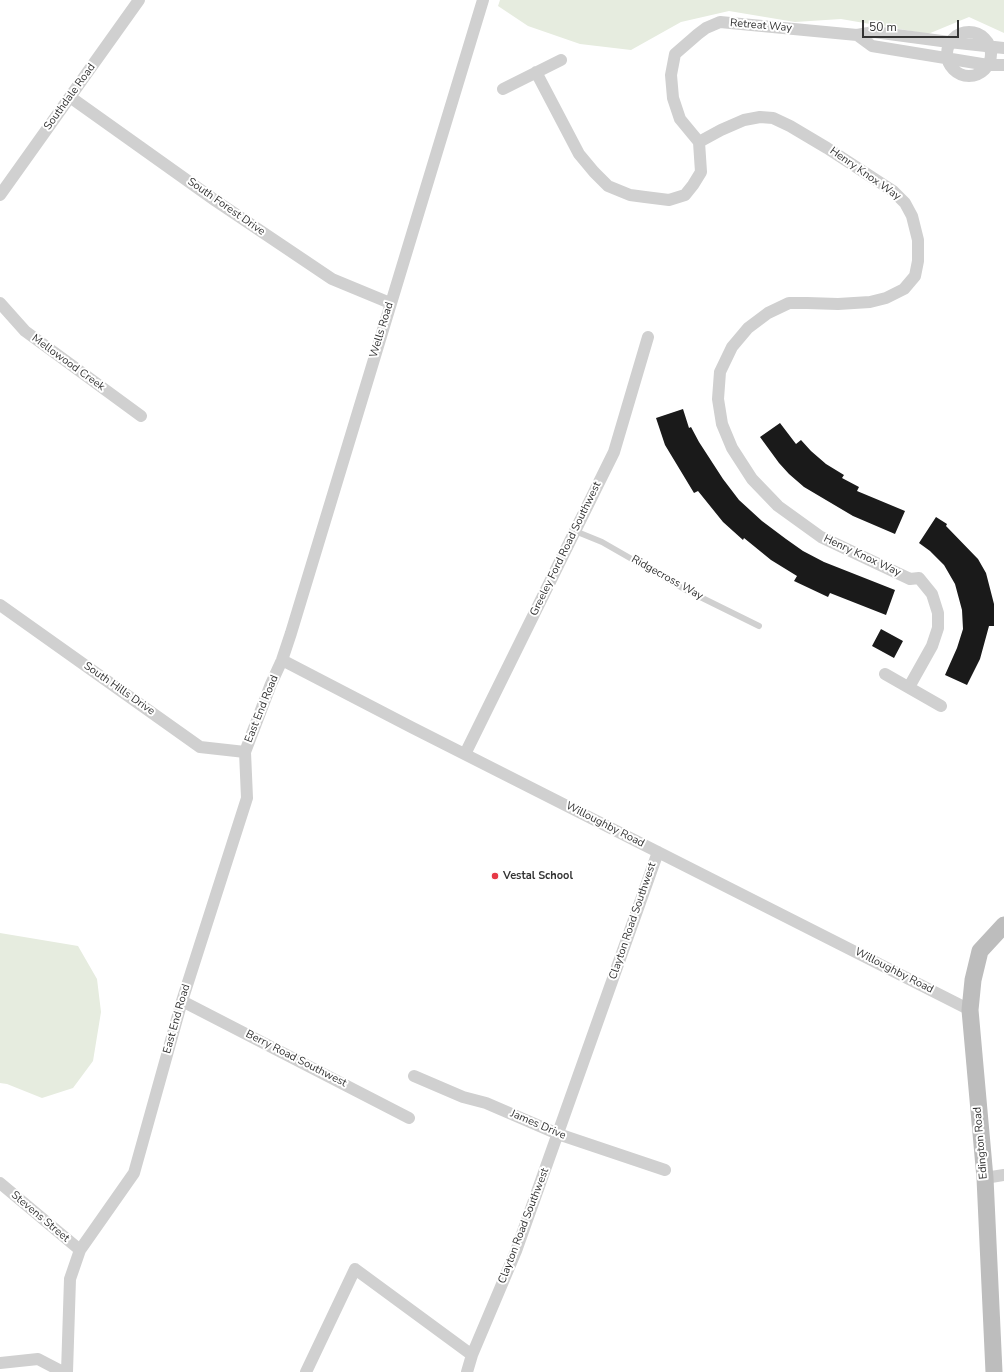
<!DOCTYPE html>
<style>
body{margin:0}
#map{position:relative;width:1004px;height:1372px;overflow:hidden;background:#fff;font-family:"Nunito Sans",sans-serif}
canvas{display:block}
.scale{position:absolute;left:862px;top:20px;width:97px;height:18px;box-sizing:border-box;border:2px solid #333;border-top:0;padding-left:5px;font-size:12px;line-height:14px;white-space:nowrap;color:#333;-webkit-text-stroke:3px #fff;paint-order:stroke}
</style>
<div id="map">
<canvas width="1004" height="1372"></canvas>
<div class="scale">50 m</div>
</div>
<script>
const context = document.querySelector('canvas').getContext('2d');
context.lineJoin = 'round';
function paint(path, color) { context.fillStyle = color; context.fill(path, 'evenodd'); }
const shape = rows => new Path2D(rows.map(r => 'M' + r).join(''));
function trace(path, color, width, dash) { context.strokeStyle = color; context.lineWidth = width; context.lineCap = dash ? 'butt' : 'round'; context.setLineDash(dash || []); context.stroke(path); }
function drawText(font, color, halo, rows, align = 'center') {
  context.font = font + ' "Nunito Sans",sans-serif'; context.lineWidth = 4; context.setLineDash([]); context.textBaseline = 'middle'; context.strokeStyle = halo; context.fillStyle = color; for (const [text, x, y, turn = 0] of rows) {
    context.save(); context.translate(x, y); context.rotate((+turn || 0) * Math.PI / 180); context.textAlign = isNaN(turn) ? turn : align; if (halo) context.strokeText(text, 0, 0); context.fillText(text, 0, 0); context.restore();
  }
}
paint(shape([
 [500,0,1004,0,1004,33,969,17,928,34,841,19,795,22,729,11,681,22,631,50,580,44,528,26,498,6],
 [0,933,78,946,97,979,101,1012,93,1061,73,1088,42,1098,7,1084,0,1083]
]), '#e6ecdf');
paint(shape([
 [683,409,689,428,691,427,699,442,723,479,739,500,762,521,786,539,803,551,824,562,895,590,886,615,830,593,828,597,794,581,797,576,771,560,744,538,743,540,723,522,698,491,694,493,665,445,656,418],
 [780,423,796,444,801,440,811,451,826,464,844,475,842,478,859,487,857,491,905,511,895,534,853,516,804,487,789,474,779,463,760,437],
 [936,517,947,524,946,526,978,559,986,573,994,604,994,626,989,626,980,659,967,685,945,675,957,648,963,629,962,610,955,584,944,565,930,551,919,543],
 [881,629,903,641,894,658,872,646]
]), '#1a1a1a');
trace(shape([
 [575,531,602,542,684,589,759,626]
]), '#d0d0d0', 6);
trace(shape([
 '947 54a22 22 0 1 1 44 0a22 22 0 1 1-44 0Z',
 [857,35,872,46,988,65,1004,65],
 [536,72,579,154,594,172,608,186,630,195,645,197,669,200,685,195,693,185,701,172,699,142],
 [503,89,561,60],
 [70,97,216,201,332,279,390,303],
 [699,142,721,130,744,120,760,117,773,118,790,126,827,148,893,191,905,203,912,216,918,240,918,261,915,276,904,289,886,298,870,302,838,304,807,303,789,303,768,313,748,328,732,347,720,372,718,399,722,424,732,448,752,479,778,506,821,537,910,579,919,578,932,594,938,613,938,628,932,646,909,687],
 [699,142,680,119,673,98,671,75,675,54,698,34,706,28,720,22,857,35,874,32,949,42,1004,48],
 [0,195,139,0],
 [0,303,25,331,141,416],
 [0,605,200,747,245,752],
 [282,660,411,727,970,1010],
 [885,674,941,706],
 [465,754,614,452,648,337],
 [182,1001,409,1118],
 [414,1076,463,1097,486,1103,558,1134,665,1170],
 [985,1178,1004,1175],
 [0,1183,80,1250],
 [0,1363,38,1359,63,1372],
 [67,1372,70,1279,80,1250,134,1173,182,1001,247,798,245,752,271,684,282,660,291,633,483,0],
 [306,1372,355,1269,472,1355],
 [467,1372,472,1355,516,1251,658,852]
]), '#d0d0d0', 12);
trace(shape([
 [994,1372,985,1178,970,1010,973,980,980,951,1004,925]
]), '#bdbdbd', 17);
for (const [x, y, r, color] of [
 [495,876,4,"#e63946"]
]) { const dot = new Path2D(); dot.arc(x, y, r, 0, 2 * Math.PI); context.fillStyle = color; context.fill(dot); trace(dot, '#fff', 1.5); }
drawText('11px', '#333', '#fff', [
 ["Retreat Way",761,26,5],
 ["Southdale Road",70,97,-54],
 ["Henry Knox Way",865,174,35],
 ["South Forest Drive",226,207,35],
 ["Wells Road",382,330,-73],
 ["Mellowood Creek",68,363,36],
 ["Greeley Ford Road Southwest",566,549,-64],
 ["Henry Knox Way",862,556,25],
 ["Ridgecross Way",667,578,29],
 ["South Hills Drive",119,689,35],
 ["East End Road",262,709,-68],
 ["Willoughby Road",605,825,27],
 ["Clayton Road Southwest",633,921,-71],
 ["Willoughby Road",894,971,27],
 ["East End Road",177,1019,-74],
 ["Berry Road Southwest",296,1059,27],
 ["James Drive",538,1125,23],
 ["Edington Road",981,1143,-95],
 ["Stevens Street",40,1217,40],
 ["Clayton Road Southwest",524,1226,-69]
]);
drawText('bold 11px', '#333', '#fff', [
 ["Vestal School",503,876]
], 'left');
</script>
